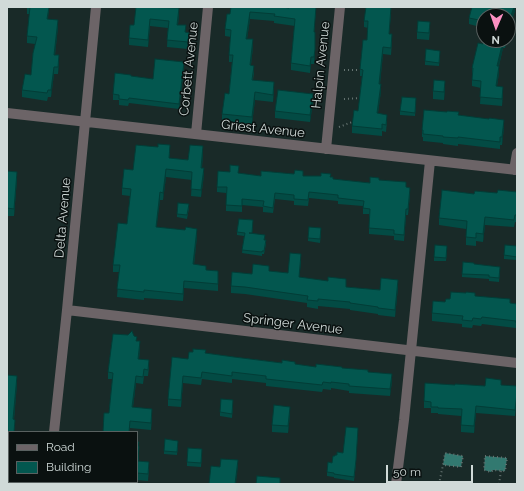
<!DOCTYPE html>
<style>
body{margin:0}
#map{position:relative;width:524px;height:491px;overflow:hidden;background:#192a28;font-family:Raleway,sans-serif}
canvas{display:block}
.frame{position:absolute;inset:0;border:8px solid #d0dad8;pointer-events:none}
.legend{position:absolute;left:8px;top:431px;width:130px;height:52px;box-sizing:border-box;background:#0a1110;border:1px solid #596160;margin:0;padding:5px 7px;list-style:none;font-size:12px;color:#d0dad8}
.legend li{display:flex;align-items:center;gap:8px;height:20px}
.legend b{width:20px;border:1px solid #596160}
.north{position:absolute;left:476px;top:8px;width:40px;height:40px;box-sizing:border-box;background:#0a1110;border:1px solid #596160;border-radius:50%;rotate:182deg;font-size:11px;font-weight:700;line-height:16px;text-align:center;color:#d0dad8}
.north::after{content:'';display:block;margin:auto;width:14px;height:18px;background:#fc8fc1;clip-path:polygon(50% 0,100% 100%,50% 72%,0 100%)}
.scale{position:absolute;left:386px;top:465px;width:87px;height:18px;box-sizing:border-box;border:2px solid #d0dad8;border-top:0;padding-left:5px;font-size:12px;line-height:14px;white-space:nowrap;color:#d0dad8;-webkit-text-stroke:3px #0a1110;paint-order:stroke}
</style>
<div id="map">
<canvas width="524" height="491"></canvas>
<div class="frame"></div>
<ul class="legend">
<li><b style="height:5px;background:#6c6467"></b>Road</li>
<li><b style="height:11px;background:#03574f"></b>Building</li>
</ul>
<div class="north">N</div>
<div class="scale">50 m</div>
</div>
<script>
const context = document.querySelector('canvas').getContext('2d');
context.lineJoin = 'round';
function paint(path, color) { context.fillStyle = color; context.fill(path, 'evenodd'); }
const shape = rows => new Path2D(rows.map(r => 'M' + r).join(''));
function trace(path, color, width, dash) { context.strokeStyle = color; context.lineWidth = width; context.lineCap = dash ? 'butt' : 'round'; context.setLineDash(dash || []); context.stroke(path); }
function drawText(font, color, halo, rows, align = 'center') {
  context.font = font + ' Raleway,sans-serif'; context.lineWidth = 3; context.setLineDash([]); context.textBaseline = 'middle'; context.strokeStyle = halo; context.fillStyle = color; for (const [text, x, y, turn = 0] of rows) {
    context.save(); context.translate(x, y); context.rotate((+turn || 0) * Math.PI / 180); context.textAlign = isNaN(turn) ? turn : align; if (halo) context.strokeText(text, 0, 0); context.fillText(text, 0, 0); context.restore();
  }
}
paint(shape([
 [445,453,463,456,461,467,443,465],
 [485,456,507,458,505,471,493,470,491,472,484,470]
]), '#327970');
trace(shape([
 [344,70,360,70],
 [344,99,360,98],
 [339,127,352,122],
 [485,456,507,458,505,471,493,470,491,472,484,470,485,456],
 [439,484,443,465,445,453,463,456,461,467,443,465],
 [499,484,501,471]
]), '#657371', 2, [1, 3]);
trace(shape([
 [7,113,517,170],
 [196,134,208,7],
 [326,149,340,7],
 [514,170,517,153],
 [67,310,517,363],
 [54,432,67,310,96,7],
 [48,484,48,482],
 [396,484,404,420,430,161]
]), '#6c6467', 10);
paint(shape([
 [27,7,49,7,48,19,58,27,55,55,59,62,58,74,54,74,51,97,48,97,47,101,22,97,22,90,31,75,35,44,27,43,27,36,30,14,27,14],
 [136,7,179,15,178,25,186,32,189,40,188,49,167,47,168,28,150,26,148,47,129,45,129,38,134,25],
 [231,7,289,8,289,7,316,7,314,32,315,56,314,64,311,64,310,73,291,70,291,63,295,26,274,23,274,21,250,19,247,39,253,47,251,65,254,73,253,80,274,89,273,102,255,100,252,124,222,121,222,114,229,94,232,62,229,62,229,55,231,37,225,36,225,29,230,14],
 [515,7,515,11,508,30,508,33,484,16,484,28,469,24,469,18],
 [391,14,389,34,392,41,391,55,383,54,380,84,381,91,378,113,387,121,386,132,382,131,382,136,352,133,352,126,358,111,362,76,360,76,360,69,367,40,368,28,364,27,364,21],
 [430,30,429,40,417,39,417,32],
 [507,40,505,48,503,48,499,66,499,73,497,86,503,93,502,106,480,104,481,88,472,86,472,68,483,44],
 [440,54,439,66,425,65,425,61],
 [184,67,179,109,129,103,128,106,119,105,119,100,113,100,113,94,131,76,153,79],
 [445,88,444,100,433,99,433,91],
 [313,102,310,122,275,118,275,111],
 [416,102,415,116,400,115,400,111],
 [459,115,504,127,502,145,500,145,500,149,458,144,458,146,443,144,443,143,423,141,423,137,422,137,422,130],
 [170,152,169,158,188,160,203,154,202,168,204,175,201,197,191,196,192,180,166,177,163,200,160,200,156,227,197,236,194,265,206,270,218,271,218,291,184,288,183,301,144,298,144,300,117,297,119,272,113,272,113,265,127,224,130,196,122,195,122,188],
 [7,171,17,179,14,216,7,216],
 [230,172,261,176,303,176,331,177,333,179,370,183,379,180,406,188,410,194,408,215,406,215,404,241,394,240,394,236,369,234,369,214,363,214,363,206,338,204,338,201,309,198,308,206,294,205,294,201,275,199,273,213,263,212,263,207,242,205,242,212,226,211,226,193,217,192,217,187],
 [517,192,517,222,515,222,514,227,485,225,483,242,476,241,476,246,466,245,466,229,439,225,439,218,474,194],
 [189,208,187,219,177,217,177,214],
 [253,224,252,233,264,240,266,244,264,254,262,254,262,256,242,253,244,236,237,235,237,232],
 [321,232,320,243,308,241,308,238],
 [517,246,517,260,504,259,504,255],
 [447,250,446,261,434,261,434,257],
 [301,261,299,277,346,287,380,290,398,287,395,317,378,315,378,314,350,310,350,309,318,306,318,309,307,307,307,303,245,294,231,293,231,286,252,274,269,271,288,273],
 [474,264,500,271,499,282,489,281,489,279,462,277,462,274],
 [475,296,510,303,517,304,517,331,516,331,516,328,482,324,481,326,473,325,472,328,462,327,462,324,432,321,432,313,445,302,450,299],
 [137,341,140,348,139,359,149,367,148,376,144,376,143,384,136,383,133,407,152,416,151,430,130,428,109,413,113,379,108,379,108,372],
 [193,352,316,367,342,368,368,372,392,381,390,396,349,393,349,391,331,388,331,390,323,389,322,392,266,386,266,383,232,379,232,383,202,379,201,385,183,383,181,407,168,406,168,399,188,359],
 [7,375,17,384,14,420,9,432,9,461,7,461],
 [455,385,485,386,501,385,517,386,515,416,476,413,474,433,461,432,461,416,438,414,438,413,431,413,431,408,424,408,424,401],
 [233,404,232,418,220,416,220,412],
 [290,415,288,433,272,432,272,425],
 [137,442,139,446,139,461,149,469,148,481,137,480],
 [178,444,177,455,164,454,164,451],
 [202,453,201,467,187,466,187,462],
 [335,456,356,464,354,481,334,478,334,477,327,476,327,472,332,463],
 [96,482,130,482,129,484,96,484]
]), '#034b44');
paint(shape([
 [49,7,47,26,47,19],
 [513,7,515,7,515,11,508,30,508,34,508,24],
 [179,8,179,15,177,32,177,25],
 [250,12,250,19,246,46,246,39],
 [150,19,150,26,148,47,148,40],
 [58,20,58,27,54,62,54,55],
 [315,32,315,56,314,64,314,57],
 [253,39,253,47,250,72,250,65],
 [505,40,507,40,505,48],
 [503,41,503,48,497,73,497,66],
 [383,47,383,54,379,91,379,84],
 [59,55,59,62,58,74,58,67],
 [311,57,311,64,310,73,310,66],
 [184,62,184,67,179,109,179,104],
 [499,66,499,73,496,92,496,86],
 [54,67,54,74,51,97,51,90],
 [445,81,445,88,444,100,444,92],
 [274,82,274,89,273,102,273,95],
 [381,84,381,91,377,120,377,113],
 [503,87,503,93,502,106,502,99],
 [255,92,255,100,252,124,252,117],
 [313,94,313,102,310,122,310,115],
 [504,120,504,127,502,145,502,137],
 [203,146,203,154,201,175,201,168],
 [204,168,204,175,201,197,201,190],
 [166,169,166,177,163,200,163,193],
 [17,172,17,179,14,216,14,209],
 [410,188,410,194,408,215,408,209],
 [160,192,160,200,156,234,156,227],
 [485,217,485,225,483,242,483,234],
 [197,229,197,236,193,272,193,264],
 [301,254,301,261,299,284,299,277],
 [398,280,398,287,395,317,395,310],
 [184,281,184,288,183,301,183,294],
 [140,341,140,348,138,366,138,359],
 [392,374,392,381,390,396,390,389],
 [17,376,17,384,13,427,13,419],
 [136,376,136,383,132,414,132,407],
 [183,376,183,383,181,407,181,400],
 [517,393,517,399,515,416,515,410],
 [476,406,476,413,474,433,474,426],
 [290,407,290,415,288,433,288,426],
 [152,409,152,416,151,430,151,423],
 [238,460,238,467,236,484,235,484]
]), '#023d37');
const building = shape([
 [30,7,49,7,47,19,58,20,54,55,59,55,58,67,54,67,51,90,48,90,47,93,22,90,25,74,31,75,33,53,37,37,27,36,30,7],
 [136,7,179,8,177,25,186,25,185,32,189,33,188,42,167,40,169,21,150,19,148,40,129,38,130,25,134,25,136,7],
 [231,7,282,7,289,8,289,7,316,7,314,32,315,32,315,49,314,57,311,57,310,66,291,63,295,19,274,16,275,14,250,12,246,39,253,39,250,65,254,66,252,80,274,82,273,95,255,92,252,117,222,114,225,93,229,94,233,55,229,55,231,30,225,29,227,14,230,14,231,7],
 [366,7,391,7,389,34,392,34,391,48,383,47,379,84,381,84,377,113,387,115,386,125,382,124,382,129,352,126,354,110,358,111,363,70,360,69,363,40,367,40,368,21,364,21,366,7],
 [472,7,514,7,508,24,508,16,484,16,484,21,469,18,472,7],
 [418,21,430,22,429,33,417,32,418,21],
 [484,39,484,40,505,40,505,41,503,41,497,66,499,66,496,86,503,87,502,99,480,97,481,81,472,80,473,68,472,68,478,43,483,44,484,39],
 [426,49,440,51,439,63,425,61,426,49],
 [155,59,184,62,179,104,129,98,128,100,119,99,119,95,113,94,115,73,131,75,131,76,153,79,155,59],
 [434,80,445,81,444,92,433,91,434,80],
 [278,90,313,94,310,115,275,111,278,90],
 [402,97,416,98,415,113,400,111,402,97],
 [424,110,447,112,447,111,459,112,458,115,489,119,489,118,504,120,502,137,500,137,500,142,458,137,458,138,443,137,443,136,423,134,423,130,422,130,424,110],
 [158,144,170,145,169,158,188,160,190,145,203,146,201,168,204,168,201,190,191,189,192,172,166,169,163,193,160,192,156,227,185,230,186,227,197,229,193,264,206,266,206,270,218,271,218,284,184,281,183,294,144,290,144,292,117,289,120,265,113,265,118,223,127,224,131,189,122,188,124,169,133,170,136,145,158,147,158,144],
 [230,165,239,166,238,173,261,176,261,171,294,174,295,170,303,171,303,176,321,176,321,173,331,174,330,177,333,177,333,179,370,183,370,177,379,178,379,180,406,182,406,187,410,188,408,209,406,209,404,235,394,234,394,230,369,228,370,209,363,208,364,201,338,198,338,195,309,192,308,200,294,199,294,195,275,193,273,208,263,206,264,201,242,199,242,206,226,205,227,187,217,187,218,171,230,172,230,165],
 [7,171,17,172,14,209,7,208,7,171],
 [442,190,474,194,475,191,497,193,498,190,517,192,517,215,515,215,514,220,485,217,483,234,476,233,476,238,466,237,467,221,439,218,442,190],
 [178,203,189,204,187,215,177,214,178,203],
 [239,219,253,220,252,233,249,233,265,235,264,240,266,240,264,251,262,251,262,252,242,250,245,233,237,232,239,219],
 [309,227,321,228,320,239,308,238,309,227],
 [435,245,447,246,446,258,434,257,435,245],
 [505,245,517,246,517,257,504,255,505,245],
 [290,253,301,254,299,277,328,281,328,277,346,279,346,287,380,290,381,278,398,280,395,310,378,308,378,307,350,303,350,302,318,299,318,301,307,300,308,296,245,287,231,286,232,272,252,274,253,264,269,266,269,271,288,273,290,253],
 [463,262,474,263,474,264,500,267,499,278,489,277,489,275,462,274,463,262],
 [451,292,466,293,466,292,475,293,475,296,510,299,510,303,517,304,517,323,516,323,516,321,482,317,481,319,473,318,472,321,462,320,463,316,432,313,433,301,445,302,446,299,450,299,451,292],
 [132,331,134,336,137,337,136,341,140,341,138,359,149,360,148,370,144,369,143,377,136,376,132,407,152,409,151,423,130,421,129,432,103,432,104,413,109,413,113,373,108,372,113,334,128,335,132,331],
 [193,349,206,350,205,353,234,357,282,363,282,360,295,362,295,364,316,367,316,364,342,367,342,368,368,370,368,372,392,374,390,389,349,386,349,384,331,382,331,383,323,382,322,385,266,379,266,376,232,372,232,376,202,372,201,378,183,376,181,400,168,399,172,357,188,359,189,352,193,352,193,349],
 [7,375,17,376,13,419,15,420,14,432,9,432,9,454,7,454,7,375],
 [486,378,501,380,501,385,517,386,517,393,515,410,476,406,474,426,461,425,462,409,438,408,438,407,431,407,431,402,424,401,425,383,455,385,455,384,485,386,486,378],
 [221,399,233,400,232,414,220,412,221,399],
 [274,405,290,407,288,426,272,425,274,405],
 [346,427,358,428,356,460,354,477,334,474,334,473,327,472,328,462,332,463,333,456,335,456,335,455,337,455,337,452,343,453,346,427],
 [165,439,178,441,177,452,164,451,165,439],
 [137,442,139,442,138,446,139,446,138,461,149,462,148,474,137,473,137,442],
 [188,448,202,449,201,463,187,462,188,448],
 [221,459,238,460,235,484,209,484,211,466,220,467,221,459],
 [257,476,280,478,280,484,282,484,256,484,257,476],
 [7,479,8,479,8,484,7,484,7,479],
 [106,482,129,482,129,484,106,482]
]);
paint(building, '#03574f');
trace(building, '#023d37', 1);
drawText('13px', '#d0dad8', '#0a1110', [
 ["Halpin Avenue",321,65,-84],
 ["Corbett Avenue",189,69,-84],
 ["Griest Avenue",263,129,6],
 ["Delta Avenue",63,218,-85],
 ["Springer Avenue",293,324,7]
]);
</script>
